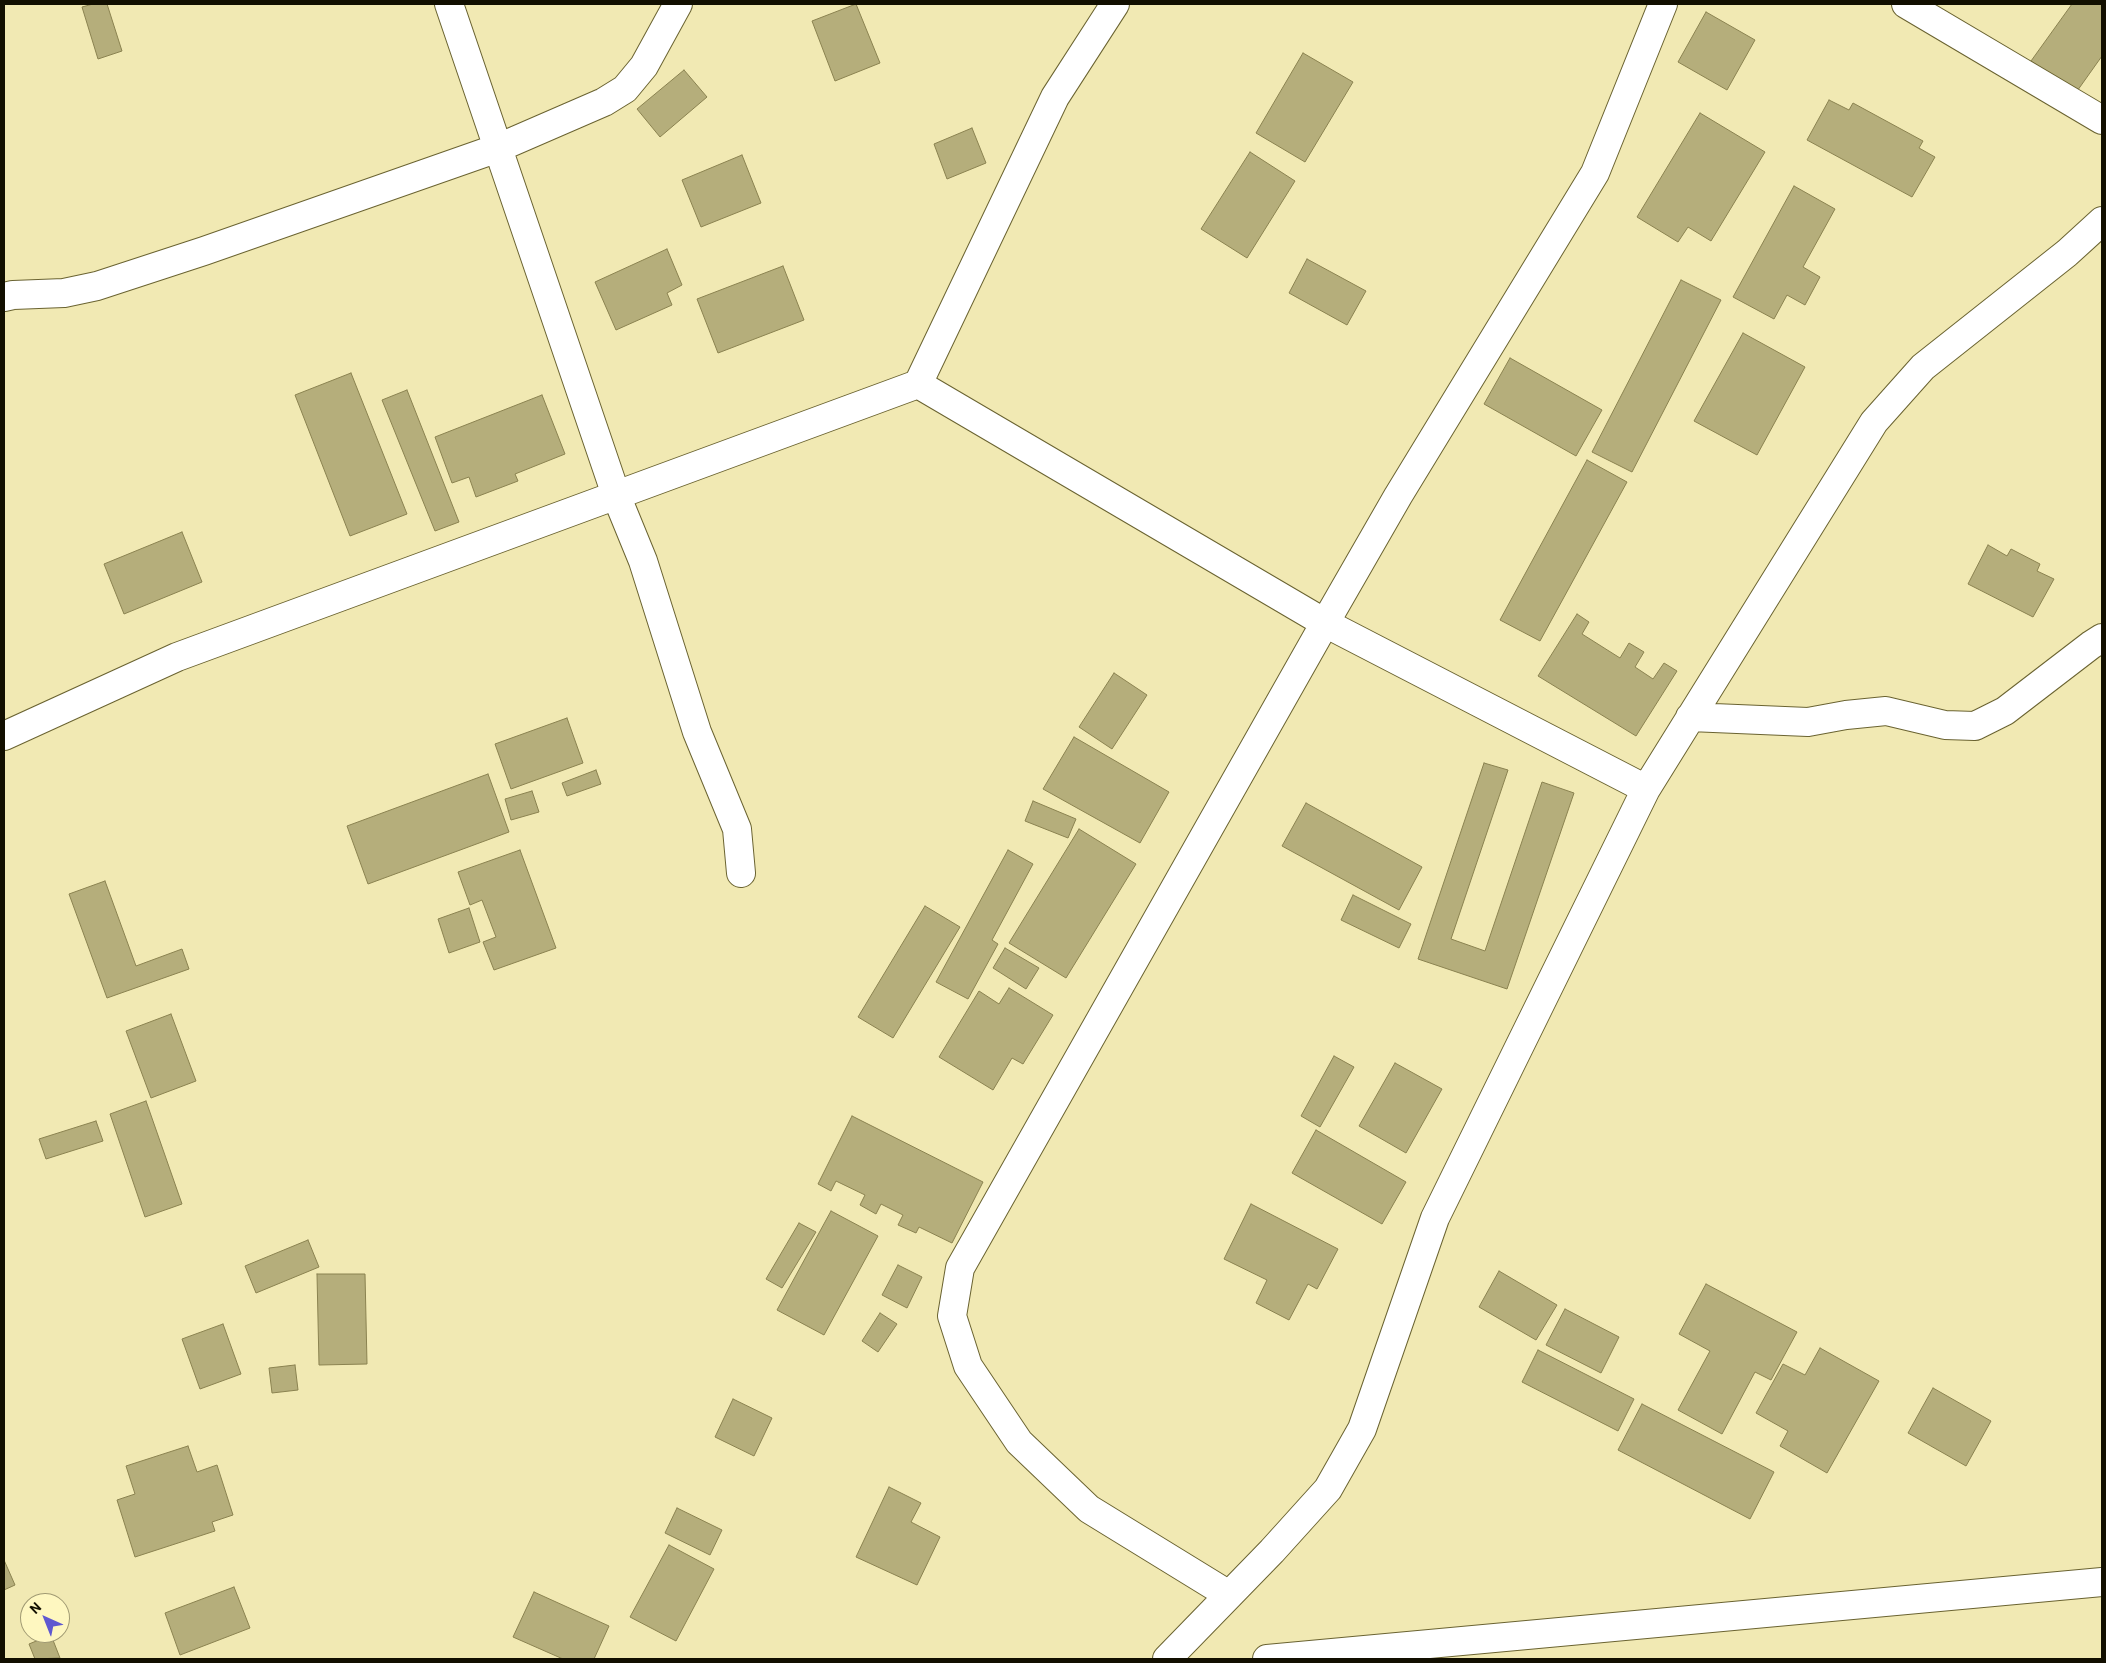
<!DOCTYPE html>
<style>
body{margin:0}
#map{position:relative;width:2106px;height:1663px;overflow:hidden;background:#f1e9b3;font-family:Barlow,sans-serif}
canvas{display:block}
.frame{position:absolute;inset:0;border:5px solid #120f00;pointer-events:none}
.north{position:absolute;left:20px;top:1593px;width:50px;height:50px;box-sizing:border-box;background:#fef7c0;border:1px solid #a09a73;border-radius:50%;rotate:316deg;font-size:14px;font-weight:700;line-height:20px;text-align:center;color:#120f00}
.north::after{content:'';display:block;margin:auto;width:18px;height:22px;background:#5f58d0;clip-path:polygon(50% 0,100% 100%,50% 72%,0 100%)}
</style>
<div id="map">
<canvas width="2106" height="1663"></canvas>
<div class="frame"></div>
<div class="north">N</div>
</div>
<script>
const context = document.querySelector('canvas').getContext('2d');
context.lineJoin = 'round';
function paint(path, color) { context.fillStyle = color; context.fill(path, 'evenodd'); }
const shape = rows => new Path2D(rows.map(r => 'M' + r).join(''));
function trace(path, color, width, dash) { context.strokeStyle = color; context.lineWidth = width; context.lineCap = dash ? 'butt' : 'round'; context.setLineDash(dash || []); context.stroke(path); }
const building = shape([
 [93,4,107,4,122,51,98,59,82,7,93,4],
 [856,4,880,63,835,81,812,21,856,4],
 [2072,4,2102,4,2102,56,2075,94,2031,61,2072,4],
 [1706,12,1755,40,1727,90,1678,62,1706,12],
 [1303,53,1353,82,1305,162,1256,133,1303,53],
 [684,70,707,97,660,137,637,109,684,70],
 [1829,100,1849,110,1853,103,1923,141,1919,148,1935,157,1912,197,1807,140,1829,100],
 [1700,113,1765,152,1711,241,1688,227,1678,242,1637,217,1700,113],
 [972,128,986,163,947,179,934,144,972,128],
 [1250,152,1295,181,1247,258,1201,229,1250,152],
 [742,155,761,203,701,227,682,180,742,155],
 [1794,186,1835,209,1803,267,1820,277,1805,305,1787,295,1774,319,1733,297,1794,186],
 [667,249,682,285,667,293,672,305,616,330,595,282,667,249],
 [1307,259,1366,291,1347,325,1289,293,1307,259],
 [783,266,804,320,718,353,697,299,783,266],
 [1681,280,1721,300,1632,472,1592,452,1681,280],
 [1743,333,1805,367,1757,455,1694,421,1743,333],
 [1510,358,1602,410,1576,456,1484,404,1510,358],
 [351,373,407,514,350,536,295,395,351,373],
 [407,390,459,522,435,531,382,400,407,390],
 [542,395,565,454,515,474,518,481,476,497,469,477,452,483,435,437,542,395],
 [1587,460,1627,482,1540,641,1500,620,1587,460],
 [182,532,202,582,124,614,104,564,182,532],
 [1988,545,2007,556,2011,549,2040,564,2037,571,2054,579,2033,617,1968,584,1988,545],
 [1577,614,1589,622,1582,634,1620,658,1629,643,1644,652,1635,667,1653,679,1664,663,1677,671,1636,736,1538,676,1577,614],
 [1114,673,1147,695,1112,749,1079,727,1114,673],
 [567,718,583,763,511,789,495,744,567,718],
 [1074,737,1169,792,1140,843,1043,789,1074,737],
 [1484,763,1508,770,1451,939,1485,951,1542,782,1574,793,1507,989,1418,959,1484,763],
 [596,770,601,784,567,796,562,783,596,770],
 [488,774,509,832,368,884,347,826,488,774],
 [532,791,539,812,511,820,505,799,532,791],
 [1033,801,1076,819,1068,838,1025,821,1033,801],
 [1306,803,1422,867,1399,910,1282,846,1306,803],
 [1079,829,1136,864,1066,978,1009,943,1079,829],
 [520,850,556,948,494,970,483,942,496,937,482,900,470,905,458,872,520,850],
 [1008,850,1033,864,992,940,998,944,968,999,936,982,1008,850],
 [105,881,136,966,182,949,189,969,107,998,69,894,105,881],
 [1353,895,1411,924,1399,948,1341,920,1353,895],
 [925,906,960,927,893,1038,858,1017,925,906],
 [469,908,480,942,449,953,438,919,469,908],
 [1005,948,1039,968,1026,989,993,968,1005,948],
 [1009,988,1053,1015,1023,1064,1012,1058,993,1090,939,1057,979,991,999,1004,1009,988],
 [171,1014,196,1081,151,1098,126,1031,171,1014],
 [1334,1056,1354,1067,1320,1127,1301,1116,1334,1056],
 [1395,1063,1442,1089,1406,1153,1359,1126,1395,1063],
 [146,1101,182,1204,145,1217,110,1114,146,1101],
 [852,1116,983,1182,952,1243,919,1227,916,1233,898,1225,903,1215,881,1204,876,1214,860,1205,865,1195,836,1181,831,1191,818,1184,852,1116],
 [96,1121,103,1141,46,1159,39,1139,96,1121],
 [1316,1130,1406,1182,1382,1224,1292,1173,1316,1130],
 [1251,1204,1338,1249,1317,1289,1308,1284,1289,1320,1256,1303,1267,1280,1224,1259,1251,1204],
 [831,1211,878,1236,824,1335,777,1310,831,1211],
 [799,1223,816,1232,782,1288,766,1279,799,1223],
 [308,1240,319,1267,256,1293,245,1266,308,1240],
 [898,1265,922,1277,907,1308,882,1295,898,1265],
 [1499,1271,1557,1305,1536,1340,1479,1307,1499,1271],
 [317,1274,365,1274,367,1364,319,1365,317,1274],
 [1706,1284,1797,1332,1771,1380,1755,1372,1722,1434,1678,1410,1710,1351,1679,1334,1706,1284],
 [1565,1309,1619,1337,1601,1373,1546,1345,1565,1309],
 [880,1313,897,1324,878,1352,862,1341,880,1313],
 [223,1324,241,1374,200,1389,182,1339,223,1324],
 [1820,1348,1879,1381,1827,1473,1780,1446,1788,1431,1756,1413,1783,1364,1805,1375,1820,1348],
 [1538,1350,1634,1399,1618,1431,1522,1382,1538,1350],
 [295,1365,298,1390,272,1393,269,1368,295,1365],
 [1933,1388,1991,1421,1966,1466,1908,1433,1933,1388],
 [733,1399,772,1418,754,1456,715,1437,733,1399],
 [1642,1404,1774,1472,1750,1519,1618,1450,1642,1404],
 [188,1446,197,1472,217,1465,233,1515,212,1522,215,1531,135,1557,117,1500,135,1494,126,1466,188,1446],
 [889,1487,921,1503,911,1522,940,1537,917,1585,856,1557,889,1487],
 [677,1508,722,1530,710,1555,665,1533,677,1508],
 [669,1545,714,1569,676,1641,630,1617,669,1545],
 [4,1560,15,1585,4,1590,4,1560],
 [234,1587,250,1628,180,1655,165,1613,234,1587],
 [534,1592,609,1626,594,1659,563,1659,513,1637,534,1592],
 [51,1635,60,1658,35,1659,29,1644,51,1635]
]);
paint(building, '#b5ae7b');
trace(building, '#8a8250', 1);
const minor = shape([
 [449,4,616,495,643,561,697,732,737,829,741,873],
 [1115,4,1055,97,918,384,1325,623,1398,496,1595,173,1663,4],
 [1906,4,2102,120],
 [4,297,13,295,64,293,97,286,204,251,498,148,604,102,625,89,644,66,678,4],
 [1690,717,1808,722,1846,715,1886,711,1945,725,1975,726,2005,711,2091,645,2102,638],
 [4,736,177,657,918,384],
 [1229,1595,1089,1509,1019,1442,968,1366,952,1316,960,1268,1325,623,1646,789],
 [1167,1659,1272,1551,1328,1489,1362,1429,1435,1218,1646,789,1874,422,1923,367,2067,253,2102,221],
 [1267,1659,2102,1582]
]);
trace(minor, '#6a6331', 30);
trace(minor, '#fff', 28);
</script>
